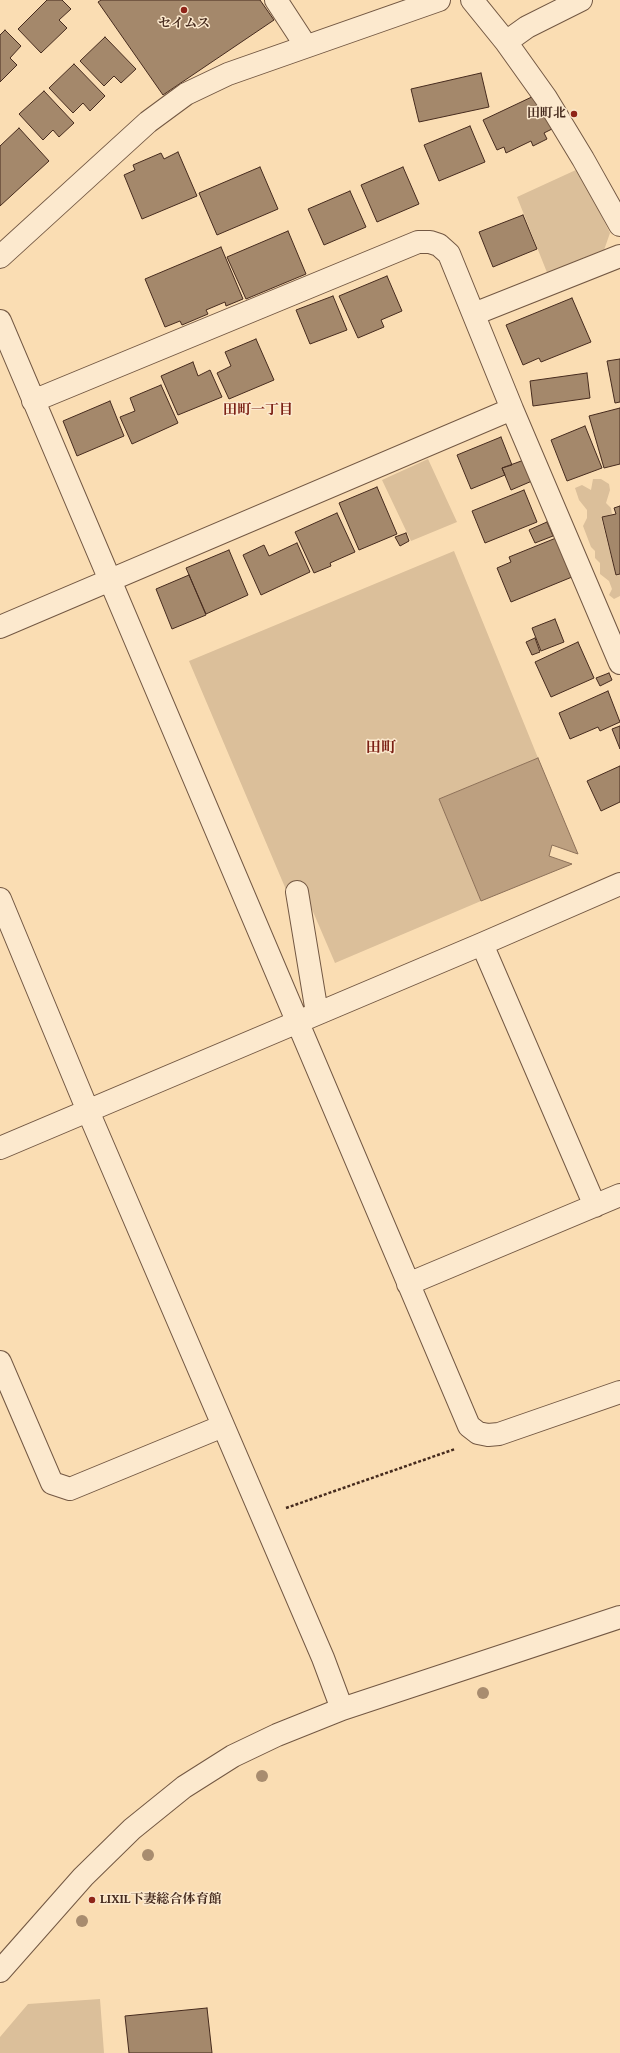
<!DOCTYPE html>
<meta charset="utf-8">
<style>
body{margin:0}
canvas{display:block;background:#faddb3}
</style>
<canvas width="620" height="2053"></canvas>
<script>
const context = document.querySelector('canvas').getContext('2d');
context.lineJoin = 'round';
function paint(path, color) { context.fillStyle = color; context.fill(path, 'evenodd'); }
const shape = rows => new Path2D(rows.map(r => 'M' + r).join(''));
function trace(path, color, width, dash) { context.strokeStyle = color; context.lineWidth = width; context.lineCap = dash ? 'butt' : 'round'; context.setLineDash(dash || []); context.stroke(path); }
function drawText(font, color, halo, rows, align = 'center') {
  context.font = font + ' "Gentium Book Plus","Noto Serif JP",serif'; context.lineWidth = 3; context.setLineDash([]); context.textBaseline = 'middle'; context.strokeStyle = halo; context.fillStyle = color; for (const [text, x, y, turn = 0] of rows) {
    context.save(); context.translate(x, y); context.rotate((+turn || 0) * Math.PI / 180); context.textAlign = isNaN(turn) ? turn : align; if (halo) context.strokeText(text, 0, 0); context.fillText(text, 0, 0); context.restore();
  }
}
paint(shape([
 [578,169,610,233,603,253,548,275,517,197],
 [428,459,457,522,411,541,382,480],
 [593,479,601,479,609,484,610,490,606,503,611,508,612,514,601,517,616,576,620,575,620,596,614,599,609,595,612,589,609,581,600,574,600,563,595,558,595,551,591,547,583,526,587,518,587,510,579,500,575,488,582,485,591,490],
 [454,551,538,758,439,799,481,901,335,963,302,886,287,892,189,661],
 [100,1999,104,2053,0,2053,0,2037,28,2004]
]), '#dbbf9a');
const water = shape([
 [538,758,578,854,552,845,549,856,572,864,481,901,439,799,538,758]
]);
paint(water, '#bda080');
trace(water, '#8d7159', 1);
const building = shape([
 [47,0,62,0,71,9,59,20,67,28,41,53,18,29,47,0],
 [101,0,260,0,274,20,163,95,98,2,101,0],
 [5,30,21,46,10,58,17,65,0,82,0,35,5,30],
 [105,37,136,69,121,83,114,76,104,86,80,61,105,37],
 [74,64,105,96,90,111,83,103,73,113,49,88,74,64],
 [481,73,489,107,419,122,411,89,481,73],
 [44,91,74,123,59,137,53,130,43,140,19,114,44,91],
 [536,95,552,129,544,133,547,139,533,146,531,141,506,153,504,147,497,150,483,120,536,95],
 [470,126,485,162,439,181,424,145,470,126],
 [19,128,49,161,0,206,0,146,19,128],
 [178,152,197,196,142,219,124,175,135,170,133,165,161,153,164,159,178,152],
 [260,167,278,209,217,235,199,193,260,167],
 [403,167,419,204,377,222,361,185,403,167],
 [350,191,366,227,324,245,308,209,350,191],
 [523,215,537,249,493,267,479,232,523,215],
 [288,231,306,274,246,299,227,257,288,231],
 [221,247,243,299,226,306,225,302,206,310,208,314,182,325,180,321,165,327,145,279,221,247],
 [387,276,402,311,381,320,384,327,358,338,339,296,387,276],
 [333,296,347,330,310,344,296,310,333,296],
 [572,298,591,342,541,362,539,358,523,365,506,325,572,298],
 [256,339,274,380,229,399,217,373,231,366,225,352,256,339],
 [620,359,620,402,615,403,607,361,620,359],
 [193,362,198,376,210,370,222,397,178,415,161,376,193,362],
 [587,373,590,398,533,406,530,381,587,373],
 [161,385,178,423,132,444,120,417,135,411,130,398,161,385],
 [110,401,124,436,77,456,63,421,110,401],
 [620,408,620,464,604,468,589,416,620,408],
 [585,426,602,468,567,481,551,440,585,426],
 [501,437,512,465,502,468,505,475,471,489,457,455,501,437],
 [524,460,532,481,511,490,502,468,524,460],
 [377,487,397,534,359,550,339,503,377,487],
 [524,490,537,522,485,543,472,511,524,490],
 [620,506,620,574,616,575,602,517,616,514,614,508,620,506],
 [337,513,355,552,330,563,331,566,314,573,295,532,337,513],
 [547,522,553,536,535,543,529,530,547,522],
 [406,533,409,541,400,546,395,537,406,533],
 [556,538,572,577,511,602,497,568,511,562,509,557,556,538],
 [297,543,310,572,261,595,243,555,264,545,269,556,297,543],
 [229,550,248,595,206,614,186,568,229,550],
 [189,575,206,615,172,629,156,589,189,575],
 [555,619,564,642,541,651,532,628,555,619],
 [535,638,540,652,532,655,526,642,535,638],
 [578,642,594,678,551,697,535,662,578,642],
 [609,673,612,680,600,686,596,678,609,673],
 [608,691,620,722,600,731,598,727,570,739,559,713,608,691],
 [620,726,620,749,612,729,620,726],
 [620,766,620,802,601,811,587,781,620,766],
 [207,2008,212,2053,129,2053,125,2016,207,2008]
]);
paint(building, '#a4886b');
trace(building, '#462b1e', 1);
const minor = shape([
 [276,0,306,46],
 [472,0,506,42,546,98,583,159,620,225],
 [506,42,527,27,581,0],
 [0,257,148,122,186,94,228,74,439,0],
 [474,314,620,256],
 [0,321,469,1426,478,1433,488,1435,499,1434,620,1392],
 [512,409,620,663],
 [0,627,512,409,449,254,439,245,430,242,418,242,33,401],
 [297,892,317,1013],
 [0,899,88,1111,323,1658,342,1709],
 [482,944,595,1206],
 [0,1148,482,944,620,884],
 [408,1284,620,1195],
 [0,1362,52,1483,70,1489,223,1426],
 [0,1971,83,1877,132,1829,184,1787,233,1756,277,1735,342,1709,620,1617]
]);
trace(minor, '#735843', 24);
trace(shape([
 [286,1508,455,1449]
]), '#462b1e', 2.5, [3, 2]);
trace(minor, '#fce9ce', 22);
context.fillStyle = '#a88c6f';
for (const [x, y] of [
 [483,1693],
 [262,1776],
 [148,1855],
 [82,1921]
]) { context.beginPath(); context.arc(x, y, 6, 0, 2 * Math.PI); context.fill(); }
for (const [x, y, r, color] of [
 [184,10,4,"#8f2418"],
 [574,114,4,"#8f2418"],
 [92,1900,4,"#8f2418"]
]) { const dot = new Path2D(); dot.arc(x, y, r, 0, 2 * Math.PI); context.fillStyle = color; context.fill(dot); trace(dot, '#fce9ce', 1.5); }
drawText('bold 13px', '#462b1e', '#fce9ce', [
 ["セイムス",184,24],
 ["田町北",566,114,"right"],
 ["LIXIL下妻総合体育館",100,1900,"left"]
]);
drawText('bold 14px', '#7a1f14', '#fce9ce', [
 ["田町一丁目",258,410]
]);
drawText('bold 15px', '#7a1f14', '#fce9ce', [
 ["田町",381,748]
]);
</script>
